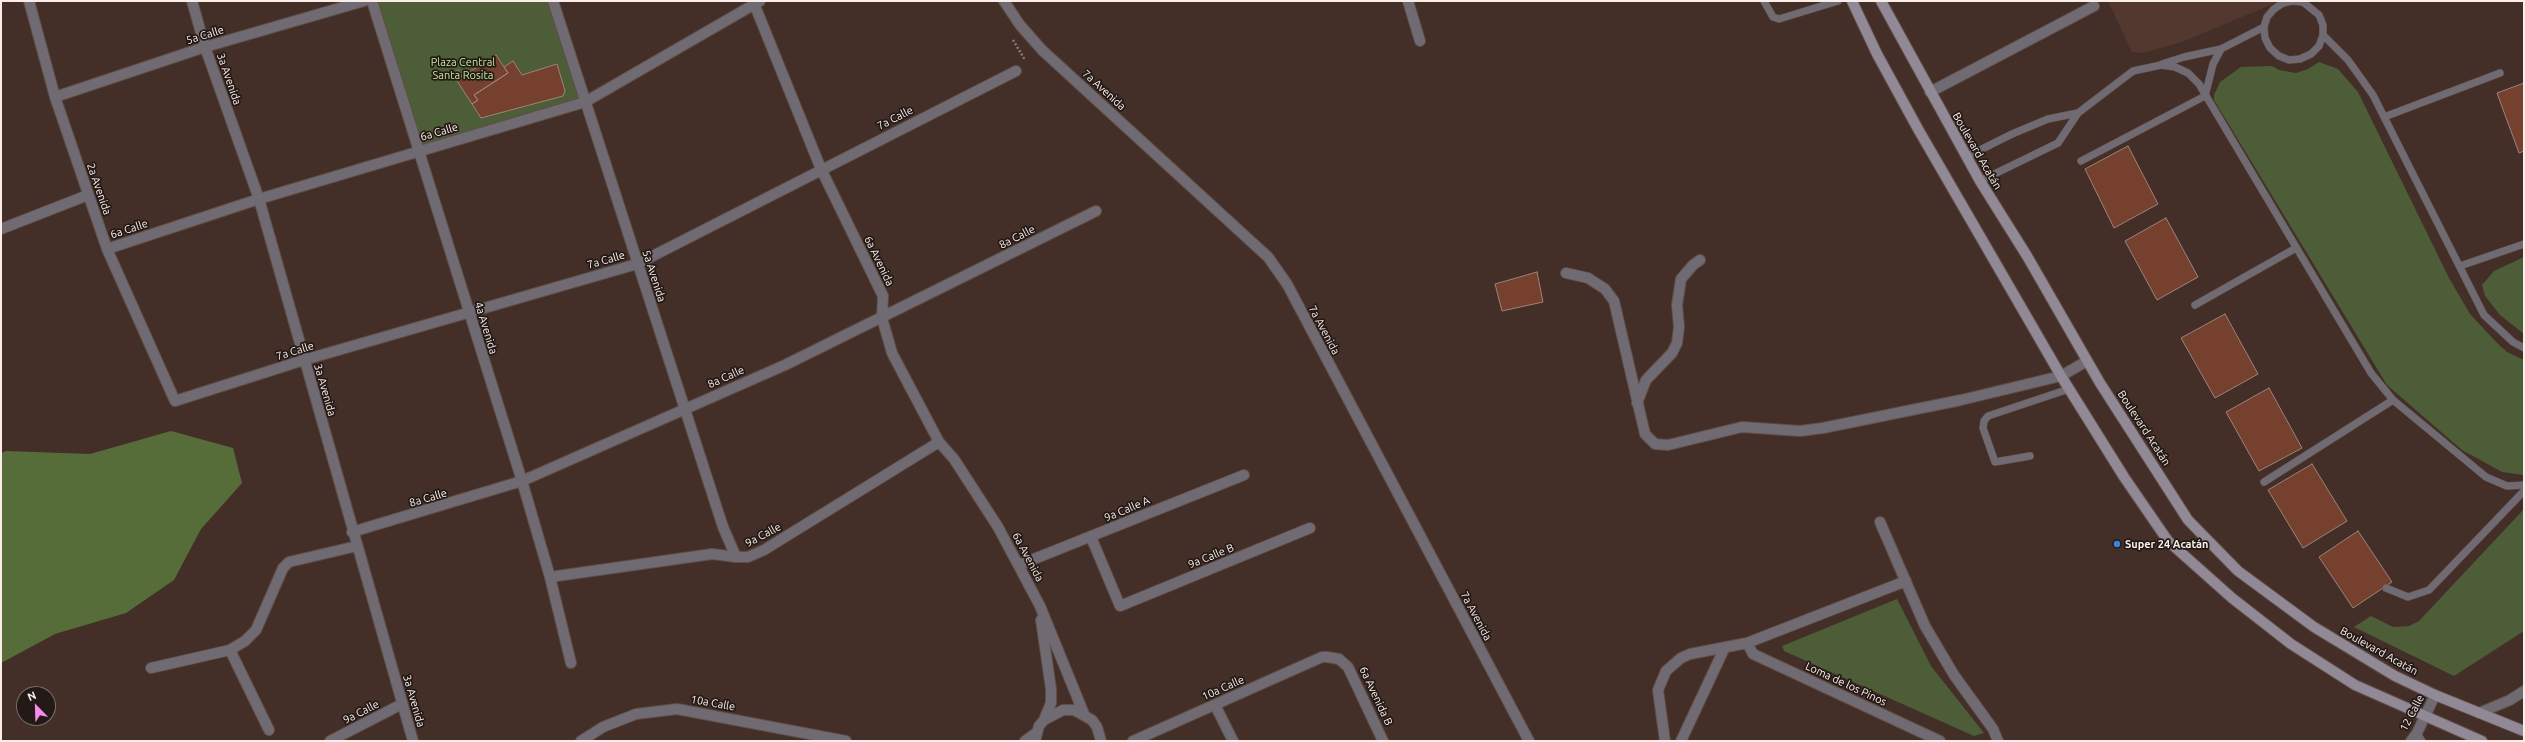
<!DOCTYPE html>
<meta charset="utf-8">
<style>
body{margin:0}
#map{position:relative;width:2525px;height:742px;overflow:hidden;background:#432f28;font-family:Ubuntu,sans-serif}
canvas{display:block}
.frame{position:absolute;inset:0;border:2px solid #fbeee9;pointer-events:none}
.north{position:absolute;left:16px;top:686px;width:40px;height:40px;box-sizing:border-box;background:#231a17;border:1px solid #796f6b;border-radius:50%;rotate:337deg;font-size:11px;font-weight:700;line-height:16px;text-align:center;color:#fbeee9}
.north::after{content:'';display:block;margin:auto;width:14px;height:18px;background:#f589ef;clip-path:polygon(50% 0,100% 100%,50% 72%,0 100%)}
</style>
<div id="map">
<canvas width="2525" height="742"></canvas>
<div class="frame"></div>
<div class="north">N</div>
</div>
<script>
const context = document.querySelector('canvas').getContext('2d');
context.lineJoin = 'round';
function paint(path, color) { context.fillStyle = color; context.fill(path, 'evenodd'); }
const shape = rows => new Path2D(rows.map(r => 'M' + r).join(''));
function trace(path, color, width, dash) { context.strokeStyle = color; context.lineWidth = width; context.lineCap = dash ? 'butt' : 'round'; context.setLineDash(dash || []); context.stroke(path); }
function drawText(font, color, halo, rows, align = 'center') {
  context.font = font + ' Ubuntu,sans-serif'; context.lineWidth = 3.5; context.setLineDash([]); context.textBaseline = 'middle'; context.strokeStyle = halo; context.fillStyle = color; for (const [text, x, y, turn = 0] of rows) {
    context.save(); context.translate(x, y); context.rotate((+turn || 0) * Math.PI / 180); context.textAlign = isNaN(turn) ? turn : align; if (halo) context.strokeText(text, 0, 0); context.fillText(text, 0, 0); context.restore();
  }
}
paint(shape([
 [2108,1,2280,1,2182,42,2143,53,2132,52]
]), '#52382f');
paint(shape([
 [372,1,553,1,585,102,418,151],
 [2319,62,2338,69,2358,92,2449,278,2470,314,2497,343,2507,352,2524,360,2524,475,2502,472,2462,450,2387,385,2214,100,2214,95,2220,82,2241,67,2272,66,2279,70,2296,73,2308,69],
 [2524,257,2524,334,2500,315,2485,296,2482,285,2494,271],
 [2524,509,2524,631,2454,676,2354,627,2371,616,2393,627,2409,626,2419,621],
 [1897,599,1931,666,1984,733,1974,736,1784,651,1782,646]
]), '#4d5d38');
paint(shape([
 [171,431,233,448,242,483,201,529,174,580,126,613,55,634,1,663,1,453,6,451,90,454]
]), '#576d39');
const building = shape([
 [496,55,508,73,474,95,478,100,472,104,452,73,458,70,462,77,496,55],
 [513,61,522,75,557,64,565,91,563,96,481,118,472,104,478,100,474,95,508,73,504,67,513,61],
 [2524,83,2524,151,2519,153,2497,93,2524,83],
 [2128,146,2158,204,2114,228,2085,169,2128,146],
 [2166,218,2198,277,2157,300,2125,241,2166,218],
 [1537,272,1543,302,1502,311,1495,284,1537,272],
 [2225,314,2258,374,2215,398,2181,338,2225,314],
 [2269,388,2302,448,2259,471,2226,412,2269,388],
 [2312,464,2347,521,2303,548,2268,490,2312,464],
 [2358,531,2392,582,2353,608,2319,557,2358,531]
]);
paint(building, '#75402d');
trace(building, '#9c847c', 1);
const service = shape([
 [1764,1,1773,17,1779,19,1838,1],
 [2292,1,2283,3,2274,9,2267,17,2264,27,2265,38,2270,48,2279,56,2289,60,2300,59,2311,54,2319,46,2323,35,2323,25,2319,15,2303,2,2293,1],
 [2323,35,2348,60,2373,95,2484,315,2513,342,2524,348],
 [2162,64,2184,57,2221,49,2264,27],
 [2205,96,2213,64,2221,49],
 [2384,117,2500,73],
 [1966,157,2012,134,2048,119,2078,113],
 [2081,161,2205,96],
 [1980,181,2058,143,2078,113,2133,71,2161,65,2175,67,2188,73,2199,84,2371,373,2393,400,2486,477,2507,486,2524,485],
 [2460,266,2524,244],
 [2195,305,2296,248],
 [2030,456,1995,462,1983,428,1984,421,1988,416,2069,389],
 [2264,482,2393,400],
 [2386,588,2408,597,2429,590,2524,491],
 [2417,733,2422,741]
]);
const minor = shape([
 [29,1,55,97,107,249,175,401,304,360,637,264,1016,71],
 [192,1,205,47,259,199,413,741],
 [372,1,522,481,550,577,571,663],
 [1408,1,1420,41],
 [1930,92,2094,6],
 [55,97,205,47,364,1],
 [1,229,88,195],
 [107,249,259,199,585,102,760,1],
 [1566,273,1588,278,1605,289,1614,301,1645,434,1655,444,1668,445,1742,427,1800,431,1823,428,1961,400,2061,376,2087,361],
 [1637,403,1646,380,1672,353,1677,343,1679,327,1677,305,1681,279,1693,265,1700,260],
 [1880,522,1925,626,1954,675,1993,729,1998,741],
 [352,532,522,481,785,365,1096,211],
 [1091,537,1120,606,1310,528],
 [1019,565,1244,475],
 [550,577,712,554,736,557],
 [1747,643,1753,654,1940,741],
 [230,650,269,730],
 [151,668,230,650,245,641,256,630,283,568,289,562,357,546],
 [1215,705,1233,741],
 [2479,713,2510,700,2524,691],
 [330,741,402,704],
 [1133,741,1322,657,1327,657,1339,659,1348,667,1383,741],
 [1665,741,1658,690,1666,671,1681,658,1690,654,1747,643,1906,581],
 [1681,741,1725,647]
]);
const tertiary = shape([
 [553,1,723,527,736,557,748,557,764,550,939,442],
 [753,1,821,169,883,296,882,318,892,353,939,442,954,459,998,527,1040,606,1084,714],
 [1004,1,1020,25,1042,50,1268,257,1287,284,1529,741],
 [1041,620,1051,689,1051,703,1044,720],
 [581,741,603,727,636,714,677,709,846,741],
 [1025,741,1036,733],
 [1035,741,1039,726,1044,720,1063,710,1074,710,1092,720,1097,727,1101,741],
 [2411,741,2417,733,2435,695]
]);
const secondary = shape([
 [1852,1,1877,54,1918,129,2061,376,2124,477,2168,541,2232,598,2291,644,2355,685,2482,741],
 [1881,1,1980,181,2027,256,2100,383,2188,520,2238,571,2314,627,2395,676,2435,695,2524,731]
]);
trace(service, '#604e47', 8);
trace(minor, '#604e47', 12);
trace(tertiary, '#604e47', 12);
trace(secondary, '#604e47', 12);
trace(shape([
 [1013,40,1025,60]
]), '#8b7a74', 2.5, [2, 2]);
trace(service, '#706b73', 7);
trace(minor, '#706b73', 10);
trace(tertiary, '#706b73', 10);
trace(secondary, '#918996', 10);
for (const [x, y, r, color] of [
 [2117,544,4,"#3f7fe0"]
]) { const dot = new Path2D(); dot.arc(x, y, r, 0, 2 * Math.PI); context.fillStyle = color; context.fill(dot); trace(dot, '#231a17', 1.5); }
drawText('11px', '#fbeee9', '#231a17', [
 ["5a Calle",205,35,-17],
 ["3a Avenida",229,79,71],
 ["7a Avenida",1104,90,42],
 ["7a Calle",895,118,-27],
 ["6a Calle",439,132,-16],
 ["Boulevard Acatán",1977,151,60],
 ["2a Avenida",99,189,71],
 ["6a Calle",129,229,-18],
 ["8a Calle",1017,237,-27],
 ["7a Calle",606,260,-16],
 ["6a Avenida",879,261,64],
 ["5a Avenida",654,276,72],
 ["4a Avenida",486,328,73],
 ["7a Avenida",1324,330,62],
 ["7a Calle",295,351,-17],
 ["8a Calle",726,377,-24],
 ["3a Avenida",325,390,74],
 ["Boulevard Acatán",2144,428,57],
 ["8a Calle",428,498,-16],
 ["9a Calle A",1127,509,-23],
 ["9a Calle",763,535,-28],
 ["9a Calle B",1211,556,-22],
 ["6a Avenida",1028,557,62],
 ["7a Avenida",1476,616,62],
 ["Boulevard Acatán",2379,651,29],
 ["Loma de los Pinos",1846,684,25],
 ["10a Calle",1223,688,-24],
 ["6a Avenida B",1376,696,65],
 ["3a Avenida",414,701,74],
 ["10a Calle",713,703,10],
 ["9a Calle",361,712,-27],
 ["12 Calle",2412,713,-62]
]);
drawText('11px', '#c4e696', '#231a17', [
 ["Plaza Central",463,62],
 ["Santa Rosita",463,75]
]);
drawText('bold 11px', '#fbeee9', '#231a17', [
 ["Super 24 Acatán",2125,544]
], 'left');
</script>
